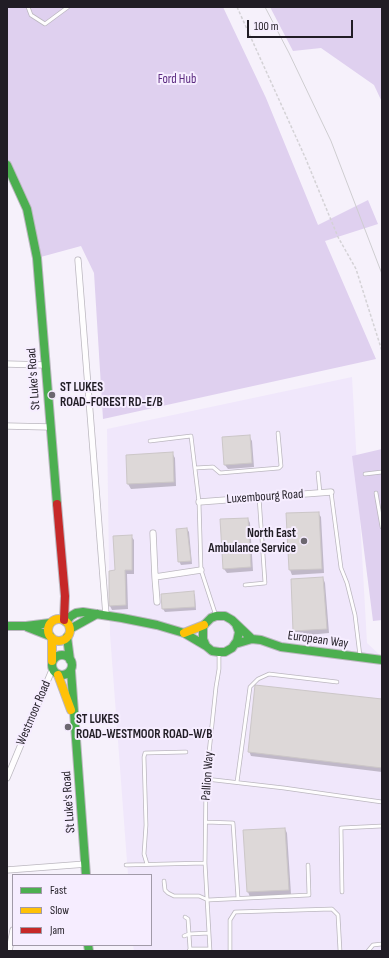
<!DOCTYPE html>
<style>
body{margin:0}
#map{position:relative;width:389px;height:958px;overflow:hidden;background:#f6f1fb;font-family:"Sofia Sans Condensed",sans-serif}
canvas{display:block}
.frame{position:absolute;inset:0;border:8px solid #211d25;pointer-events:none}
.legend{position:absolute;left:12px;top:874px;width:140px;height:72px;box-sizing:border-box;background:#f6edff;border:1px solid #a19aa8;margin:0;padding:5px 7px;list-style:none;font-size:12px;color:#211d25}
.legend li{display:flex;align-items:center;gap:8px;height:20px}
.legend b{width:20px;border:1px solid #a19aa8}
.scale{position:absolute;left:247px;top:20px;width:106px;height:18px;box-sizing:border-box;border:2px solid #211d25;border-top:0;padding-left:5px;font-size:12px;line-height:14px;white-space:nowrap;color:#211d25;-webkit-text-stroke:3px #f6edff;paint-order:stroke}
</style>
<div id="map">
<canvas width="389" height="958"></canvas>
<div class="frame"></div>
<ul class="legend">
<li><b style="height:5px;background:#4caf50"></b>Fast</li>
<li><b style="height:5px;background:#ffc107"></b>Slow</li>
<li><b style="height:5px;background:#c62828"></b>Jam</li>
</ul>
<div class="scale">100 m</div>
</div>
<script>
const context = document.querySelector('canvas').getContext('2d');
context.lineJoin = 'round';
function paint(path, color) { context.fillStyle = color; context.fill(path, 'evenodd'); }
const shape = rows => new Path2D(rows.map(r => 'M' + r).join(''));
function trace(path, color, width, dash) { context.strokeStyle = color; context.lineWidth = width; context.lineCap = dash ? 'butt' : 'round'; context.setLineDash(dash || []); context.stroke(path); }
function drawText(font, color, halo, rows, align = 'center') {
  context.font = font + ' "Sofia Sans Condensed",sans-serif'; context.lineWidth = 4; context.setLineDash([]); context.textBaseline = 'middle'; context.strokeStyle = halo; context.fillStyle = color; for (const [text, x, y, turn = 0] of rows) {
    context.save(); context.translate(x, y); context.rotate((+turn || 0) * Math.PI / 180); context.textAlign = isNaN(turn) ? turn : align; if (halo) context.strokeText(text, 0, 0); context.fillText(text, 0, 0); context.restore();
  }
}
paint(shape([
 [352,377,367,643,382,657,382,951,134,951,133,945,151,945,151,875,128,875,110,634,107,429]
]), '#f0e7fb');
paint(shape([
 [7,7,223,7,266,98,318,225,368,200,378,224,325,241,376,359,103,419,94,273,81,246,37,258,27,209,7,165],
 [270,7,382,7,382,102,374,85,321,48,293,51],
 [382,449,382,620,373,621,352,456]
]), '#dfd0ef');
paint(shape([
 [249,436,252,441,254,467,228,469,225,465],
 [172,453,175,458,176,486,131,489,128,484,127,456],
 [318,513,321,517,324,573,292,575,290,570,287,514],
 [248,519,250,523,253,571,227,573,224,569],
 [187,529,189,532,192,564,181,565,179,561],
 [131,536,134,540,134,574,127,574,128,609,112,610,110,606,116,571],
 [323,578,325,583,329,633,297,636,294,631,292,580],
 [193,592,195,595,196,610,165,612,163,609,162,595],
 [382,700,382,772,251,756,249,751],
 [285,829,287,833,291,894,250,897,248,892,244,831]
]), '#0003');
const building = shape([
 [250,435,252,463,224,465,222,437,250,435],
 [173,452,174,482,127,484,126,455,173,452],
 [319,512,322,569,289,570,286,513,319,512],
 [248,518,251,567,223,569,220,519,248,518],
 [187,528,191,561,178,562,176,529,187,528],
 [132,535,132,570,125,570,126,605,109,606,109,571,115,570,113,536,132,535],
 [323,577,327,629,293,631,291,579,323,577],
 [194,591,195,607,162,609,161,594,194,591],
 [255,685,382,699,382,768,248,752,255,685],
 [285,828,289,890,247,892,243,830,285,828]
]);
paint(building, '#ddd8d8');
trace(building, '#ccc7c8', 1);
const lane = shape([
 [28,7,31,15,45,24,68,7],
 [150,441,191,436,199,502,201,570,216,616],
 [195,468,213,467,220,473,279,468,281,466,278,433],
 [318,473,320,493],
 [365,474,382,472],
 [331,492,341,568,347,583,355,615,360,656],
 [376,493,382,527],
 [245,585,265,583,259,497],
 [206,779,284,788,382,802],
 [237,782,250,687,258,679,269,674,337,682],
 [206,822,233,823,238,898],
 [147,864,144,854,146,825,144,757,145,753,186,752],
 [126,865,205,863],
 [164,881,165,890,168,893,174,896,199,896,208,900,309,895,308,865],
 [342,892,341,828,382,826],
 [185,917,188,919,190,949,189,951],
 [184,936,189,934,209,933],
 [190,949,210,949],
 [210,951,205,863,206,781,216,687,219,669,219,652],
 [230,951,230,920,235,912,332,909,338,915,340,951],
 [368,951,373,945,382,944]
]);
const street = shape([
 [78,260,106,615],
 [7,364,45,365],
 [7,426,50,427],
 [199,502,331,492],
 [153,533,155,577],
 [157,602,155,577,201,570],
 [7,778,52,670],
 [7,870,86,864],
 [9,951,13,930]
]);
const fast = shape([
 [7,165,27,209,37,258,57,504],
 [66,622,71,616,76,613,83,612,122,618,157,625,184,633,206,646],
 [236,624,239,632,237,641,232,648,225,652,219,652,212,651,206,646,203,639,203,628,204,625,211,618,216,616,225,616,232,620,252,639],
 [7,626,26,626,50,623],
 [27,627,50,636],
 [70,629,97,614],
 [67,637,70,660],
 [235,644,252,639,261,640,281,647,382,660],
 '52 665a10 10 0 1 1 20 0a10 10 0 1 1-20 0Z',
 [71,671,86,875],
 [88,945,89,951]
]);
const slow = shape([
 '48 630a11 11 0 1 1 22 0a11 11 0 1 1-22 0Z',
 [184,633,204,625],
 [52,638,52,661],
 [58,675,71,710]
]);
const jam = shape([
 [57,504,65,596,64,620]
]);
trace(lane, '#bbb7bf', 4.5);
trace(street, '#bbb7bf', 7);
trace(fast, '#bbb7bf', 10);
trace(slow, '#bbb7bf', 10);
trace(jam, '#bbb7bf', 10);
trace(shape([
 [237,7,305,157,338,237,356,269,382,351]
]), '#d4d2d6', 1.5, [3, 2]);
trace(lane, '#fefdfe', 3);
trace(street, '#fefdfe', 5.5);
trace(fast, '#4caf50', 8);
trace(slow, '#ffc107', 8);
trace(jam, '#c62828', 8);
trace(shape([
 [265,7,289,53,331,141,382,274]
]), '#cecdd0', 1);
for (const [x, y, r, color] of [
 [52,395,4,"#6c6770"],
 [304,541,4,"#6c6770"],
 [68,727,4,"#6c6770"]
]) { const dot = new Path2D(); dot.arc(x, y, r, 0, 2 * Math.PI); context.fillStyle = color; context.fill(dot); trace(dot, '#f6edff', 1.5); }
drawText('13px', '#5c2b81', '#f6edff', [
 ["Ford Hub",177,80]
]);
drawText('13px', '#211d25', '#f6edff', [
 ["St Luke's Road",34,379,-94],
 ["Luxembourg Road",265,497,-4],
 ["European Way",318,640,8],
 ["Westmoor Road",34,713,-67],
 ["Pallion Way",208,776,-86],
 ["St Luke's Road",69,802,-94]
]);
drawText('bold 13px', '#211d25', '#f6edff', [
 ["ST LUKES",60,388],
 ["ROAD-FOREST RD-E/B",60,403],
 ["North East",296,534,"right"],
 ["Ambulance Service",296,549,"right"],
 ["ST LUKES",76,720],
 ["ROAD-WESTMOOR ROAD-W/B",76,735]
], 'left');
</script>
